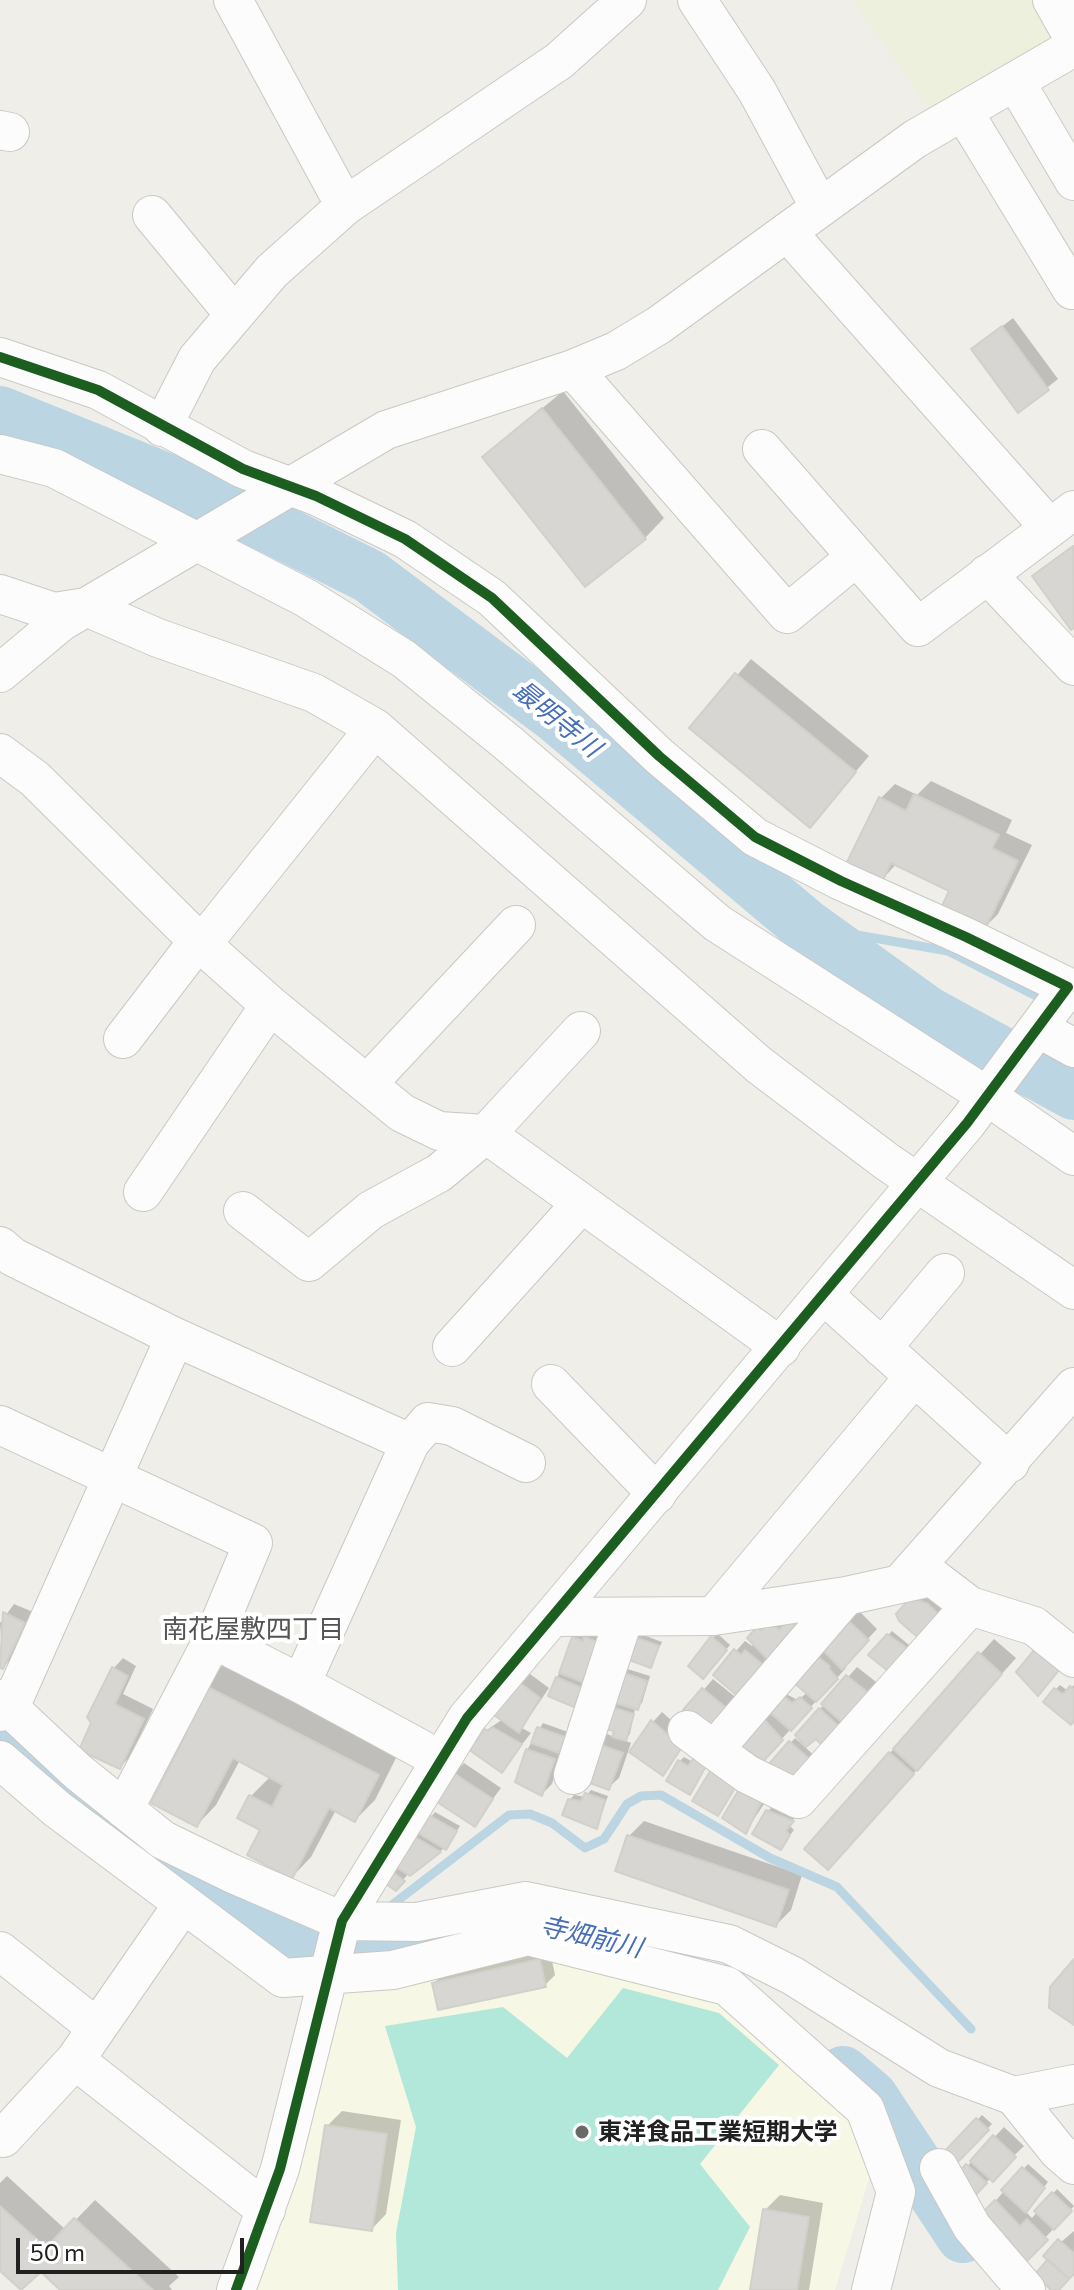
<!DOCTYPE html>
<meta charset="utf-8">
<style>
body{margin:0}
#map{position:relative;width:1074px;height:2290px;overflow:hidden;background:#efeee9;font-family:Commissioner,sans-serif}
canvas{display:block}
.scale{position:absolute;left:16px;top:2238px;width:228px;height:36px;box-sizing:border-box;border:4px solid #212121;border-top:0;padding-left:10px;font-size:24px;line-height:28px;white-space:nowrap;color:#212121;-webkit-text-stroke:6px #fff;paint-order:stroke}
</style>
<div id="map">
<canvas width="1074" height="2290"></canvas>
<div class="scale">50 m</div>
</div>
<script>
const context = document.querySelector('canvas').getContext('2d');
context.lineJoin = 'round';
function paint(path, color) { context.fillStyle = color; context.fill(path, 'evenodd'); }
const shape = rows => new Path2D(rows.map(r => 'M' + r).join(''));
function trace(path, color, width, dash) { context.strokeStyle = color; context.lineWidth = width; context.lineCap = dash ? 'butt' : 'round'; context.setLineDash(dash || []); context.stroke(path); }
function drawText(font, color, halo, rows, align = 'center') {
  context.font = font + ' Commissioner,"Noto Sans JP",sans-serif'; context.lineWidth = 8; context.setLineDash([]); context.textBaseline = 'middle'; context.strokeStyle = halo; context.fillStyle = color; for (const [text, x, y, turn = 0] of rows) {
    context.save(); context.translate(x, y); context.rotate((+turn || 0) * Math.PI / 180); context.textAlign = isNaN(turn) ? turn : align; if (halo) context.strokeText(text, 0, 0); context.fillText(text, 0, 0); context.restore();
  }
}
paint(shape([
 [530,1950,728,1998,858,2109,876,2156,835,2290,246,2290,329,1998,365,1983]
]), '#f6f7e5');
paint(shape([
 [853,0,1036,0,1058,38,928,108]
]), '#ecf0dc');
paint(shape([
 [623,1988,719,2013,779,2065,700,2164,750,2227,718,2290,398,2290,396,2233,416,2127,385,2026,503,2007,567,2058]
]), '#b2e8d9');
paint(shape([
 [1013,318,1058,379,1019,410,973,349],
 [563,391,664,518,645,538,484,457],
 [1074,545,1074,625,1072,627,1034,576],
 [751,659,869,756,810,825,692,728],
 [931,781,1012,820,1006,833,1032,845,998,914,983,929,951,890,897,863,881,881,880,799,895,784,917,795],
 [922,1588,951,1608,922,1639,900,1620],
 [14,1604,33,1612,13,1657,3,1667,0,1623],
 [854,1606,877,1629,844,1665,846,1668,769,1753,737,1743,784,1693,798,1700,808,1692,793,1680],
 [795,1617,802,1624,750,1686,736,1651,745,1641,752,1646,755,1643,749,1638,762,1624,776,1619,785,1627],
 [583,1628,610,1634,573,1705,557,1678,573,1638],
 [892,1631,909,1645,912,1642,916,1646,893,1672,871,1655],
 [638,1633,662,1642,651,1665,634,1637],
 [717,1633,730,1645,703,1676,691,1665],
 [994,1639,1016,1658,843,1853,890,1753],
 [123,1658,136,1666,123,1694,153,1709,130,1757,120,1767,82,1749,114,1668],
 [223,1665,397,1756,375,1800,355,1820,336,1810,311,1857,292,1877,263,1829,251,1796,271,1776,240,1760,216,1805,197,1825,189,1733,204,1685],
 [857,1667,880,1685,845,1724,816,1736,797,1735],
 [624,1668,650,1676,642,1703,635,1709,630,1734,624,1740,631,1743,619,1778,609,1787,597,1744,607,1734,614,1737,616,1730,604,1726],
 [530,1674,549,1688,522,1728,531,1733,502,1770,472,1740,503,1719,520,1683],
 [713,1679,739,1700,723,1718,686,1710],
 [1060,1685,1068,1691,1074,1685,1074,1719,1055,1690],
 [662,1712,690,1737,663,1773,653,1722],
 [543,1723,568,1732,552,1784,542,1794,527,1750],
 [795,1738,817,1758,771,1765],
 [699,1756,709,1761,690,1792,680,1761,684,1757,693,1762],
 [723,1760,746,1773,718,1814],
 [464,1763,501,1788,474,1824,454,1773],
 [743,1787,766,1796,764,1804,746,1831],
 [591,1790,608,1796,597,1827,570,1800,574,1795,585,1797],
 [772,1807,783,1814,787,1810,796,1816,789,1825,794,1830,781,1847,768,1811],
 [435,1812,460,1826,446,1847,409,1873,396,1888,386,1882,394,1863],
 [644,1821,802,1875,791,1910,776,1925,629,1836],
 [550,1951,555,1975,545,1985,434,1983,444,1973],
 [342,2111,401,2120,386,2214,372,2229,327,2126],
 [982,2115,992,2124,956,2161,946,2152],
 [1004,2127,1024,2146,972,2196,958,2176],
 [1028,2164,1048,2182,1025,2211,1032,2218,1057,2189,1074,2206,1025,2260,984,2214],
 [7,2176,66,2230,95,2200,179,2277,169,2286,172,2290,63,2290,42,2271,23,2289,0,2268,0,2183],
 [780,2195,823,2203,809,2290,752,2290,765,2210],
 [1074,2231,1074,2271,1054,2290,1051,2259,1046,2255]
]), '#0003');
trace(shape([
 [806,926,948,951,1046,1001],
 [388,1908,509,1815,530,1814,552,1823,585,1848,604,1839,627,1804,641,1796,661,1795,770,1858,837,1887,971,2029]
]), '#bbd5e3', 9);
trace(shape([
 [0,413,223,503,369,576,555,715,806,926,927,1013,1074,1093],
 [0,1733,164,1864,280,1931,355,1948,440,1945,481,1933],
 [843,2073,871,2097,963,2236]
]), '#bbd5e3', 54);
const building = shape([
 [1002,326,1049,390,1018,413,971,349,1002,326],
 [542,408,646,539,585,587,482,457,542,408],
 [1073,546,1074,628,1071,630,1032,576,1073,546],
 [735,673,856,772,810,828,689,728,735,673],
 [914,794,999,835,992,848,1018,861,984,931,940,910,949,891,891,863,881,884,845,866,879,797,906,811,914,794],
 [911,1597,928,1604,943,1619,922,1641,899,1621,896,1614,911,1597],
 [3,1612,25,1623,3,1669,0,1668,3,1612],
 [842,1615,869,1640,842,1670,819,1646,842,1615],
 [789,1620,799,1630,769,1661,747,1638,757,1627,761,1631,770,1622,779,1630,789,1620],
 [887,1634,913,1652,893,1675,868,1655,887,1634],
 [632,1636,659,1646,651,1668,624,1658,632,1636],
 [711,1636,727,1650,703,1679,688,1666,711,1636],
 [572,1637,583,1641,584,1637,602,1644,585,1683,559,1673,572,1637],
 [734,1649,741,1655,745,1650,762,1664,759,1667,764,1671,741,1699,713,1675,734,1649],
 [1035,1649,1059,1670,1038,1696,1016,1672,1035,1649],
 [978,1652,1002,1674,917,1771,893,1749,978,1652],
 [814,1654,830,1666,829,1669,838,1679,816,1702,791,1680,814,1654],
 [112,1667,128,1676,115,1704,144,1719,120,1769,79,1750,91,1723,87,1717,112,1667],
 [618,1671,647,1681,638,1710,609,1701,618,1671],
 [846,1675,871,1695,846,1726,821,1704,846,1675],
 [556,1677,582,1688,574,1707,548,1696,556,1677],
 [519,1682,540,1698,519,1733,494,1715,519,1682],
 [202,1684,379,1775,355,1822,329,1808,292,1879,247,1855,260,1830,237,1818,249,1795,272,1807,283,1785,233,1758,197,1827,151,1803,186,1734,178,1730,202,1684],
 [1070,1686,1074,1690,1074,1721,1071,1725,1043,1702,1054,1688,1063,1694,1070,1686],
 [702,1688,730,1711,706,1730,683,1710,702,1688],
 [785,1697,792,1703,800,1697,812,1708,791,1731,767,1710,785,1697],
 [608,1706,634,1714,626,1741,612,1737,614,1731,601,1728,608,1706],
 [819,1708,843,1730,824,1747,816,1739,806,1747,795,1735,819,1708],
 [760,1715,783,1740,760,1765,734,1743,760,1715],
 [651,1720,682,1747,663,1776,629,1752,651,1720],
 [492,1727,522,1744,502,1773,465,1747,471,1738,476,1742,485,1729,488,1731,492,1727],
 [537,1727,565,1737,559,1753,531,1743,537,1727],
 [789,1741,814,1763,797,1781,768,1765,789,1741],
 [595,1743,623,1753,609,1790,582,1780,595,1743],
 [526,1749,555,1759,542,1796,515,1782,526,1749],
 [889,1752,914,1774,828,1870,804,1849,889,1752],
 [693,1759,706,1766,690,1795,666,1781,678,1760,688,1766,693,1759],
 [712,1768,738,1783,718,1816,692,1801,712,1768],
 [452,1772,493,1799,475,1827,434,1800,452,1772],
 [741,1786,762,1800,746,1834,722,1818,741,1786],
 [585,1793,605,1800,597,1829,562,1815,568,1799,581,1801,585,1793],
 [766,1810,794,1821,786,1831,790,1835,781,1850,752,1834,766,1810],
 [429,1815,457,1831,446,1850,418,1833,429,1815],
 [408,1833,441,1852,410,1876,391,1864,408,1833],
 [627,1835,789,1890,776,1927,615,1871,627,1835],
 [391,1871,405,1881,396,1891,383,1882,391,1871],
 [540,1959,546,1987,438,2010,432,1983,540,1959],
 [1074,1959,1074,2025,1049,2008,1050,1987,1074,1959],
 [976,2118,989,2130,956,2164,944,2152,976,2118],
 [325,2125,387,2134,372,2231,310,2222,325,2125],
 [993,2135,1016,2157,993,2182,970,2161,993,2135],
 [966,2164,987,2183,972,2199,955,2176,966,2164],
 [1022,2167,1045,2188,1026,2213,1001,2190,1022,2167],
 [1052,2192,1072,2211,1054,2230,1034,2211,1052,2192],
 [995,2200,1020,2226,1027,2219,1048,2240,1025,2263,981,2214,995,2200],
 [0,2206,46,2248,74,2218,153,2290,60,2290,41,2272,21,2290,0,2271,0,2206],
 [763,2209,809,2217,797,2290,750,2290,763,2209],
 [1058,2239,1074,2253,1074,2274,1069,2279,1043,2256,1058,2239],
 [1048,2259,1069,2279,1059,2290,1051,2290,1035,2274,1048,2259]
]);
paint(building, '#d7d6d2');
trace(building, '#d2d0ca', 2);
const minor = shape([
 [233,0,345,206],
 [697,0,757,91,820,208],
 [1052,0,1074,39],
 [1015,81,1074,181],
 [963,111,1072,290],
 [0,130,10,132],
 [152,215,233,313],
 [787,232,1049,527],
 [0,357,98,390,243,469,316,496,405,539,492,598,659,756,755,837,841,881,966,937,1068,987,967,1123,467,1718,342,1921,280,2169,236,2290],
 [573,369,787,614,856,557],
 [162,427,197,359,272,271,345,206,559,61,627,0],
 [762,449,918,627,1074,510],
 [0,454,54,468,306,598,404,659,508,743,717,923,987,1096,1074,1156],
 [987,574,1074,666],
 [0,594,54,612,86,607,158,638,314,693,375,728,759,1065,886,1161,1074,1290],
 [0,673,61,622,386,430,573,369,616,351,659,325,915,139,1074,47],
 [0,753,35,779,198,941,270,1005,143,1192],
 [202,944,375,728],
 [270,1005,402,1113,439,1131,486,1134,781,1347],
 [1038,1028,1074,1048],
 [123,1039,198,941],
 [367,1084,516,925],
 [243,1211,309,1262,371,1210,439,1173,486,1134,581,1031],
 [0,1246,13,1257,175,1337],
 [824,1295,1010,1463],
 [452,1347,580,1205],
 [882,1348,945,1273],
 [551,1384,657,1494],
 [0,1425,253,1543,213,1639,301,1684],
 [410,1443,428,1422,452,1426,526,1463],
 [900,1584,1074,1387],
 [846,1596,714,1750,747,1774,798,1799,970,1606],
 [714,1616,914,1377],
 [552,1617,714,1616,846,1596,932,1577,970,1606,1034,1626,1074,1658],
 [0,1699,78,1772,163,1840,231,1873,342,1921,417,1922,526,1901,729,1944,793,1976,939,2068,1014,2096,1058,2151,1074,2165],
 [0,1712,15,1696,175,1337,410,1443,301,1684,441,1760],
 [687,1730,714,1750],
 [0,1760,57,1809,283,1978,393,1970,528,1936,727,1986,865,2109,896,2192,871,2290],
 [573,1775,624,1617],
 [124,1809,213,1639],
 [0,1951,97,2028],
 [75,2060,266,2210],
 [1014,2096,1074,2084],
 [0,2135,3,2138,75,2060,183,1904],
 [939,2168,972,2227,1026,2290]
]);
trace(minor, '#c8c8c5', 40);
trace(minor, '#fdfcfc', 38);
trace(shape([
 [0,357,98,390,243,469,316,496,405,539,492,598,659,756,755,837,841,881,966,937,1068,987,967,1123,467,1718,342,1921,280,2169,236,2290]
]), '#1b5e20', 10);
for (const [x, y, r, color] of [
 [582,2132,8,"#696967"]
]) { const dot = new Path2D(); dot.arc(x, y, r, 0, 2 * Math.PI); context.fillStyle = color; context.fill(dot); trace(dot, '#fff', 3); }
drawText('bold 24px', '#212121', '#fff', [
 ["東洋食品工業短期大学",598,2132]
], 'left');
drawText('italic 26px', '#476eb6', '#fff', [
 ["最明寺川",557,719,39],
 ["寺畑前川",591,1937,13]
]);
drawText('26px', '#545454', '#fff', [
 ["南花屋敷四丁目",253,1629]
]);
</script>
